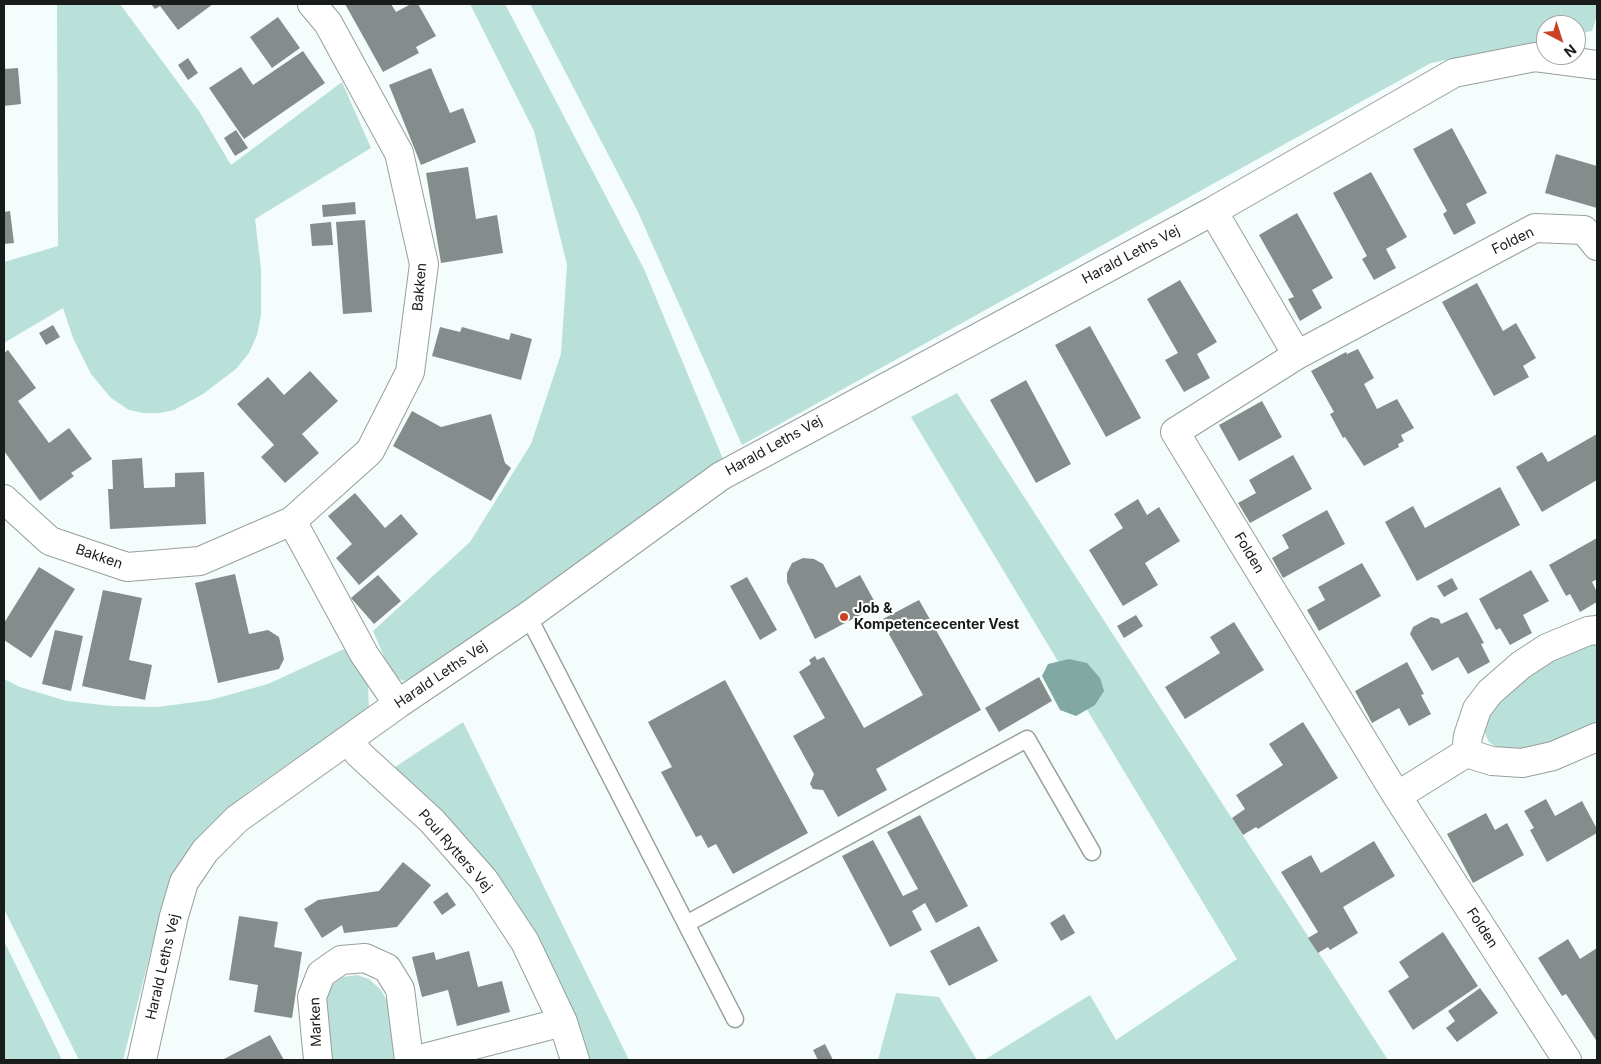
<!DOCTYPE html>
<style>
body{margin:0}
#map{position:relative;width:1601px;height:1064px;overflow:hidden;background:#f4fdfb;font-family:Inter,sans-serif}
canvas{display:block}
.frame{position:absolute;inset:0;border:5px solid #181c1b;pointer-events:none}
.north{position:absolute;left:1536px;top:15px;width:50px;height:50px;box-sizing:border-box;background:#fff;border:1px solid #a3a4a4;border-radius:50%;rotate:140deg;font-size:14px;font-weight:700;line-height:20px;text-align:center;color:#181c1b}
.north::after{content:'';display:block;margin:auto;width:18px;height:22px;background:#cb4123;clip-path:polygon(50% 0,100% 100%,50% 72%,0 100%)}
</style>
<div id="map">
<canvas width="1601" height="1064"></canvas>
<div class="frame"></div>
<div class="north">N</div>
</div>
<script>
const context = document.querySelector('canvas').getContext('2d');
context.lineJoin = 'round';
function paint(path, color) { context.fillStyle = color; context.fill(path, 'evenodd'); }
const shape = rows => new Path2D(rows.map(r => 'M' + r).join(''));
function trace(path, color, width, dash) { context.strokeStyle = color; context.lineWidth = width; context.lineCap = dash ? 'butt' : 'round'; context.setLineDash(dash || []); context.stroke(path); }
function drawText(font, color, halo, rows, align = 'center') {
  context.font = font + ' Inter,sans-serif'; context.lineWidth = 4; context.setLineDash([]); context.textBaseline = 'middle'; context.strokeStyle = halo; context.fillStyle = color; for (const [text, x, y, turn = 0] of rows) {
    context.save(); context.translate(x, y); context.rotate((+turn || 0) * Math.PI / 180); context.textAlign = isNaN(turn) ? turn : align; if (halo) context.strokeText(text, 0, 0); context.fillText(text, 0, 0); context.restore();
  }
}
paint(shape([
 [57,4,120,4,199,111,231,165,342,82,371,148,255,219,261,269,261,315,257,335,249,353,236,369,203,394,174,410,160,413,143,413,129,410,111,398,91,374,73,338,63,308,4,343,4,262,58,246],
 [470,4,505,4,644,269,723,459,427,671,412,679,403,681,392,675,373,631,470,542,531,444,561,354,567,265,534,131],
 [530,4,1597,4,1597,16,1592,31,1576,34,1576,25,1546,25,1546,40,1431,63,742,445,637,210],
 [957,393,1388,1060,984,1060,1090,995,1116,1040,1237,959,911,417],
 [1597,642,1597,724,1576,737,1524,750,1498,748,1489,742,1483,730,1483,723,1491,711,1520,682,1544,664,1585,645],
 [344,649,368,685,369,708,251,790,209,826,182,863,166,892,123,1060,79,1060,4,909,4,679,20,687,67,701,112,706,158,707,210,700,268,684],
 [463,722,629,1060,588,1060,582,1046,392,769],
 [4,941,50,1035,62,1060,4,1060],
 [357,975,369,979,381,990,390,1007,395,1060,328,1060,325,997,333,984,343,977],
 [896,993,939,997,977,1060,878,1060]
]), '#b9e0d9');
paint(shape([
 [1069,659,1087,663,1100,678,1104,691,1095,705,1076,716,1060,710,1042,676,1048,664]
]), '#81a8a2');
paint(shape([
 [151,4,213,4,178,30,160,6,155,9],
 [345,4,391,4,396,12,411,4,418,4,436,36,416,47,419,53,383,72],
 [278,17,300,48,272,68,250,37],
 [303,51,325,83,244,139,209,88,241,67,253,85],
 [188,58,198,73,188,80,178,65],
 [18,68,21,104,4,106,4,69],
 [431,68,450,113,463,108,476,142,421,165,389,85],
 [1452,128,1487,193,1466,204,1476,223,1454,235,1443,214,1447,211,1413,149],
 [236,130,248,148,235,156,224,138],
 [1556,154,1597,166,1597,208,1545,193],
 [468,167,476,219,497,215,503,253,441,263,426,173],
 [1371,172,1407,237,1386,249,1396,268,1374,280,1362,259,1367,256,1333,193],
 [355,202,356,214,323,217,322,205],
 [10,211,14,243,4,244,4,212],
 [1297,213,1333,278,1312,290,1322,308,1300,321,1288,299,1294,297,1259,235],
 [365,220,372,312,343,314,336,222],
 [331,222,333,245,312,246,310,224],
 [1180,280,1217,342,1197,354,1210,378,1184,392,1165,360,1178,353,1147,299],
 [1477,283,1503,331,1516,323,1536,358,1523,366,1529,377,1494,396,1442,302],
 [53,325,60,337,46,345,39,333],
 [1090,326,1141,418,1106,437,1055,345],
 [440,327,460,332,462,327,509,340,511,333,532,339,521,380,432,356],
 [1358,349,1374,378,1364,384,1377,409,1397,399,1414,428,1401,435,1404,441,1398,444,1399,447,1364,466,1345,437,1343,438,1330,414,1334,412,1311,371,1346,352,1347,354],
 [8,350,36,388,18,401,49,443,69,428,92,459,71,473,74,476,40,501,4,451,4,353],
 [310,371,338,401,302,434,319,453,285,483,261,457,274,445,237,404,268,377,284,395],
 [1026,380,1071,464,1036,483,990,400],
 [1262,401,1282,437,1239,461,1219,425],
 [412,411,441,427,491,414,505,463,511,468,491,501,393,446],
 [1597,434,1597,480,1542,512,1516,467,1542,452,1548,462],
 [1293,455,1312,489,1250,523,1238,503,1256,493,1249,480],
 [142,458,144,488,175,487,175,473,204,472,206,524,110,529,108,489,113,489,112,460],
 [1500,487,1520,525,1417,581,1385,522,1413,506,1425,528],
 [355,493,385,528,401,514,418,534,359,585,336,558,352,544,328,516],
 [1138,499,1147,515,1159,507,1180,541,1145,563,1158,585,1123,606,1089,550,1123,528,1114,514],
 [1327,510,1345,544,1283,578,1272,558,1289,548,1282,535],
 [1597,538,1597,579,1592,582,1597,592,1597,602,1580,612,1570,594,1566,596,1549,565],
 [803,558,814,559,823,564,836,588,860,575,877,606,815,639,787,582,787,573,792,563],
 [1362,563,1381,596,1319,631,1307,610,1325,600,1318,587],
 [39,567,75,589,31,658,4,640,4,623],
 [1531,570,1549,601,1523,615,1532,633,1510,645,1500,628,1496,630,1479,599],
 [235,574,249,634,268,630,279,637,284,659,279,669,218,683,195,583],
 [378,575,401,601,374,624,351,598],
 [747,577,777,630,760,640,730,586],
 [1452,578,1458,589,1444,597,1437,586],
 [103,590,142,598,129,660,152,665,145,700,82,686],
 [919,600,981,710,876,769,887,790,838,817,823,790,813,789,810,784,814,774,793,736,825,718,799,672,811,664,809,660,815,656,817,660,824,657,864,728,923,695,881,620],
 [1467,612,1484,643,1481,644,1490,662,1468,674,1458,657,1432,671,1410,634,1413,627,1431,617,1439,619,1441,624],
 [1136,615,1143,626,1124,638,1117,626],
 [1234,622,1264,670,1185,719,1165,687,1220,653,1210,637],
 [55,630,83,636,71,691,42,684],
 [1407,662,1424,694,1421,695,1431,714,1409,726,1399,708,1372,723,1355,691],
 [1039,677,1052,701,999,732,985,708],
 [725,680,808,833,733,874,716,844,708,848,701,835,696,837,661,772,672,767,648,722],
 [1303,722,1338,778,1258,829,1256,827,1243,835,1232,818,1245,809,1236,795,1283,765,1269,744],
 [1546,799,1555,816,1582,801,1597,829,1597,833,1547,862,1530,830,1534,828,1524,811],
 [1486,813,1495,830,1507,823,1524,855,1473,883,1447,834],
 [920,815,968,906,936,923,925,903,912,911,922,930,890,947,842,856,873,840,903,896,918,889,887,832],
 [1374,841,1395,876,1343,907,1358,933,1330,950,1328,947,1318,953,1308,938,1318,932,1281,872,1311,855,1321,873],
 [403,862,431,885,397,927,344,933,342,925,322,938,304,909,318,900,379,891],
 [447,892,456,905,442,915,433,902],
 [1064,914,1075,933,1061,941,1050,923],
 [239,916,278,922,274,947,302,952,292,1018,254,1012,258,985,229,980],
 [979,926,998,961,949,986,930,951],
 [1443,932,1478,986,1413,1030,1388,991,1409,977,1399,962],
 [1568,939,1580,959,1597,948,1596,1040,1566,994,1562,996,1538,958],
 [469,951,478,987,502,981,510,1012,457,1026,448,990,422,997,412,957,434,952,436,960],
 [1480,988,1498,1013,1457,1042,1446,1028,1455,1021,1448,1011],
 [270,1035,284,1060,222,1060],
 [825,1044,833,1060,818,1060,813,1050]
]), '#858d8c');
const service = shape([
 [528,616,735,1019],
 [686,924,1027,739,1092,852]
]);
const minor = shape([
 [1213,211,1297,355],
 [4,499,50,541,127,567,200,561,292,521,370,451,410,372,424,264,399,153,328,23,312,4],
 [292,521,364,654,398,704],
 [349,740,359,754,432,821,484,880,525,942,563,1022,575,1060],
 [1466,753,1468,736,1477,709,1490,692,1521,665,1547,648,1588,631,1597,630],
 [1466,753,1492,761,1522,763,1553,756,1597,737],
 [1397,796,1466,753],
 [142,1060,174,916,184,882,205,851,237,819,398,704,528,616,721,476,1213,211,1454,73,1535,57,1597,65],
 [318,1060,312,997,321,974,341,960,365,958,387,968,400,989,409,1060],
 [416,1060,563,1022],
 [1567,1060,1397,796,1175,432,1297,355,1535,228,1584,230,1597,246]
]);
trace(service, '#969f9d', 19);
trace(minor, '#969f9d', 30);
trace(service, '#fff', 16);
trace(minor, '#fff', 28);
for (const [x, y, r, color] of [
 [844,617,5,"#cb4123"]
]) { const dot = new Path2D(); dot.arc(x, y, r, 0, 2 * Math.PI); context.fillStyle = color; context.fill(dot); trace(dot, '#fff', 2); }
drawText('14px', '#181c1b', '#fff', [
 ["Folden",1513,241,-26],
 ["Harald Leths Vej",1131,255,-28],
 ["Bakken",420,287,-85],
 ["Harald Leths Vej",774,446,-29],
 ["Folden",1249,553,59],
 ["Bakken",99,557,19],
 ["Harald Leths Vej",441,675,-34],
 ["Poul Rytters Vej",455,851,49],
 ["Folden",1482,928,57],
 ["Harald Leths Vej",163,967,-77],
 ["Marken",316,1022,-92]
]);
drawText('bold 14px', '#181c1b', '#fff', [
 ["Job &",854,609],
 ["Kompetencecenter Vest",854,625]
], 'left');
</script>
